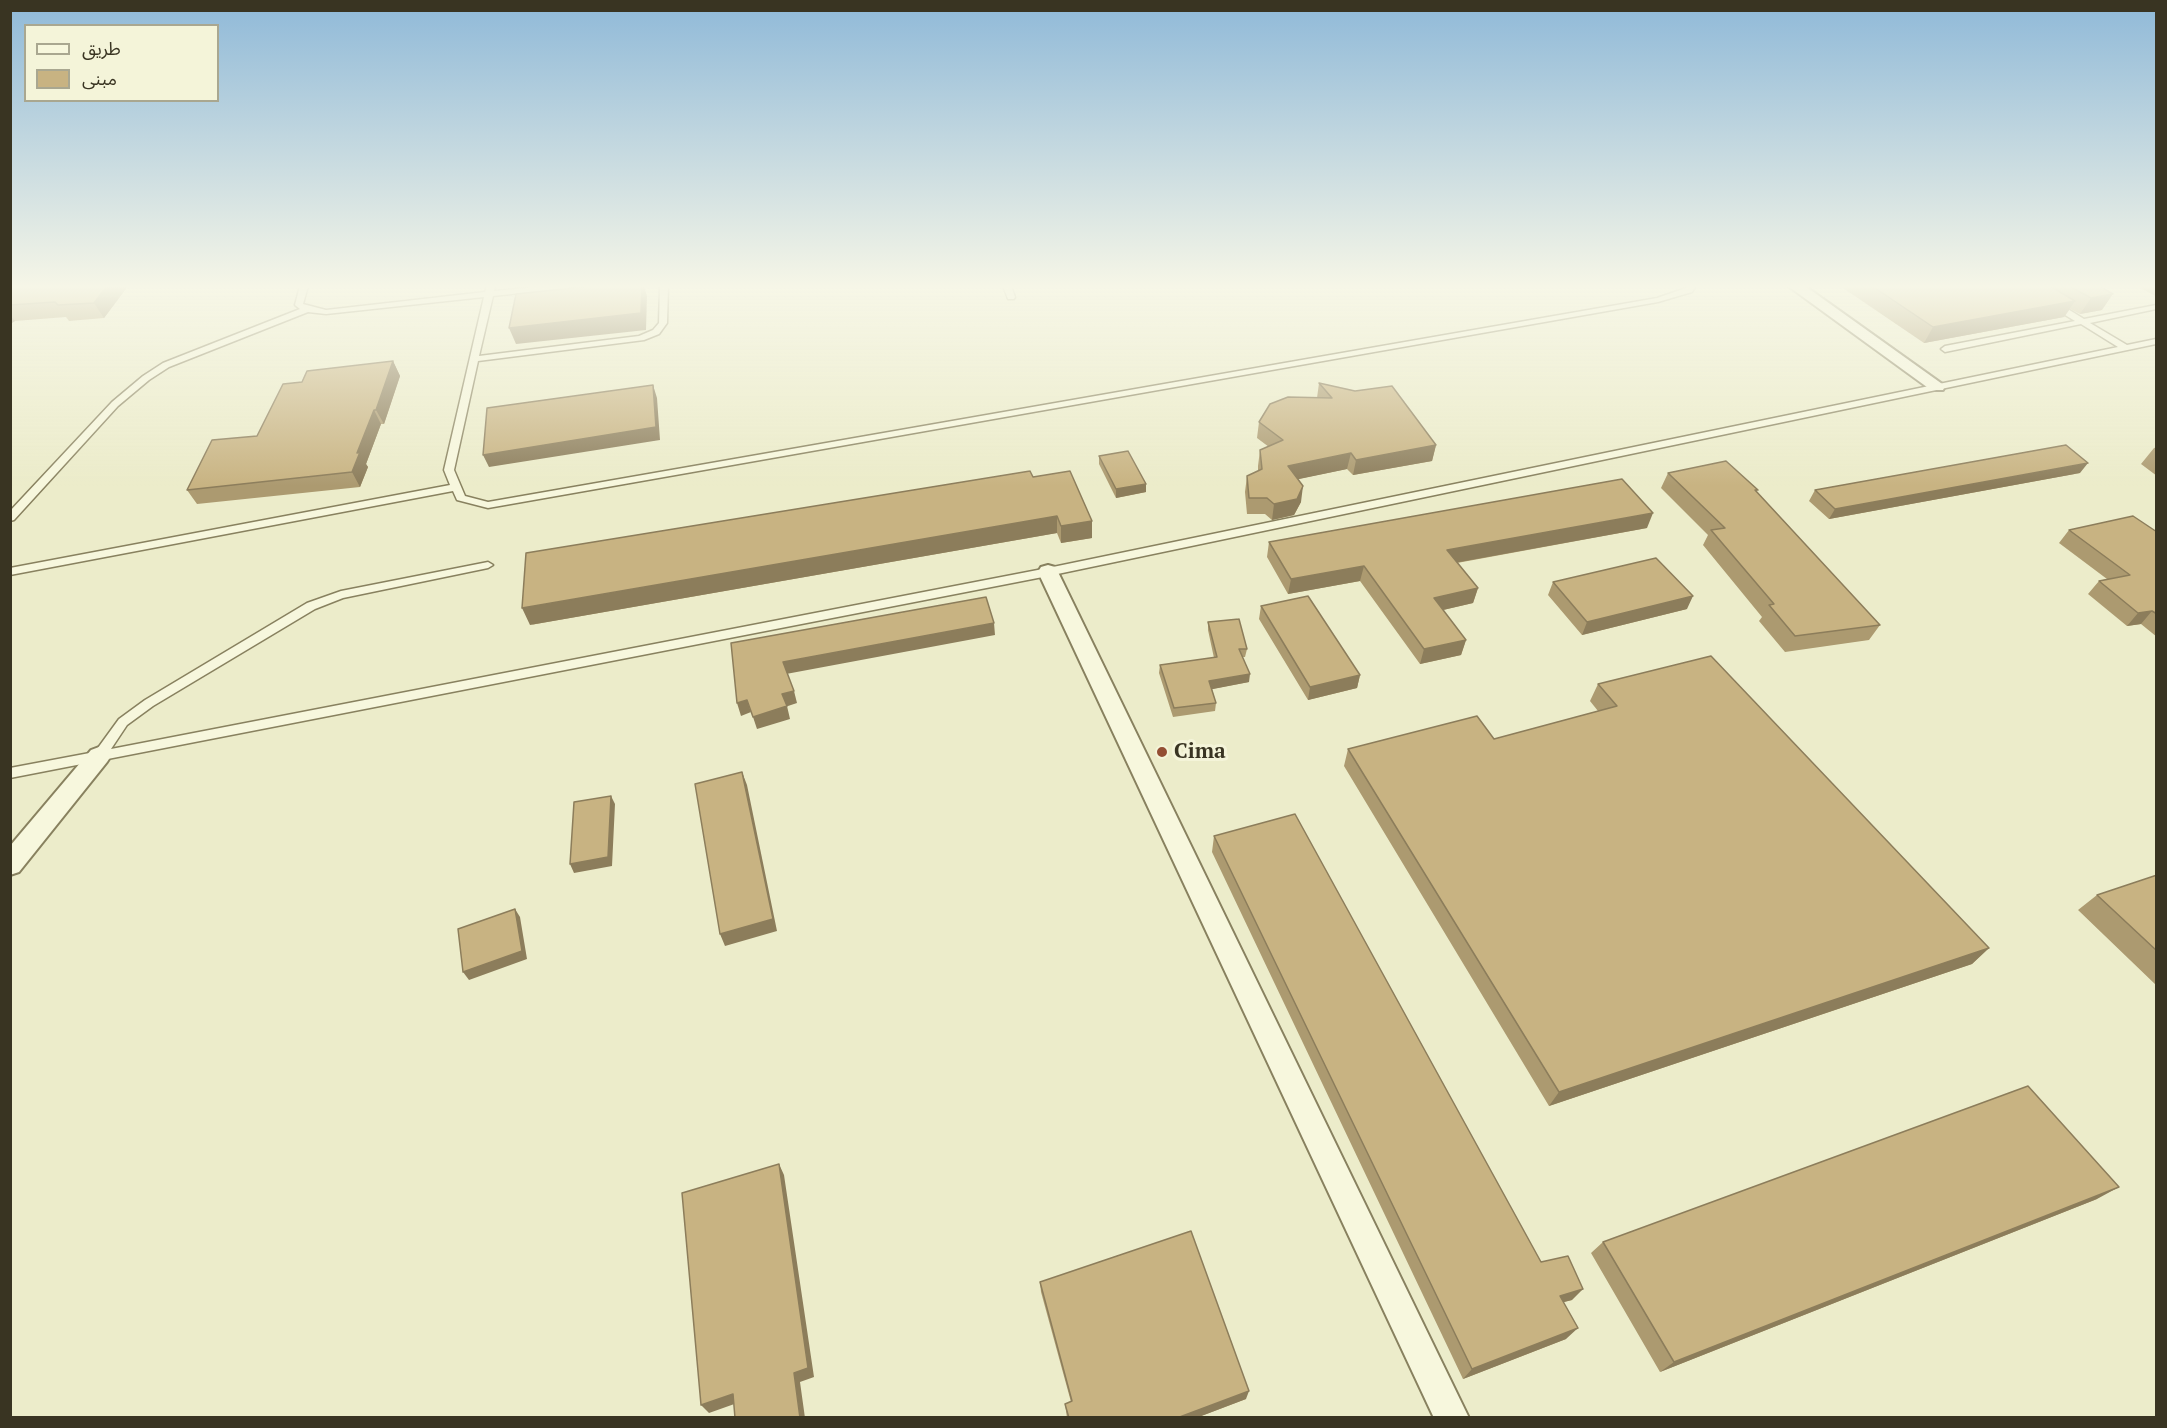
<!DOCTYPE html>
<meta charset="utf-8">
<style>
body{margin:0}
#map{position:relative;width:2167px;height:1428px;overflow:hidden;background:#ececca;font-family:"PT Serif","Noto Sans Arabic",serif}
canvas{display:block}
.frame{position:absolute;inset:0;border:12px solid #393422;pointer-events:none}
.legend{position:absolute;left:24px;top:24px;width:195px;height:78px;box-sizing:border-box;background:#f4f4d9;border:2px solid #a9a790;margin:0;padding:8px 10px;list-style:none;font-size:18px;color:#393422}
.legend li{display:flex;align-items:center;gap:12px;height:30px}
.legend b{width:30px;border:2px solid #a9a790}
</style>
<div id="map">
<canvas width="2167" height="1428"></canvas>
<div class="frame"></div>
<ul class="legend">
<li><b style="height:8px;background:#f7f7dd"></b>طريق</li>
<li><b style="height:16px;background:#c8b382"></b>مبنى</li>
</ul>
</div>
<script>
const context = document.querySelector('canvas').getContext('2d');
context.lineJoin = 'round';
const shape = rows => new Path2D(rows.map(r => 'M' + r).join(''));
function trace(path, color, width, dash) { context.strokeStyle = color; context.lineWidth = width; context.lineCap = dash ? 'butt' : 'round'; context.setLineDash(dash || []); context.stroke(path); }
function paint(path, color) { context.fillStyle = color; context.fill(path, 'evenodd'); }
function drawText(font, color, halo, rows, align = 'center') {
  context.font = font + ' "PT Serif",serif'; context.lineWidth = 6; context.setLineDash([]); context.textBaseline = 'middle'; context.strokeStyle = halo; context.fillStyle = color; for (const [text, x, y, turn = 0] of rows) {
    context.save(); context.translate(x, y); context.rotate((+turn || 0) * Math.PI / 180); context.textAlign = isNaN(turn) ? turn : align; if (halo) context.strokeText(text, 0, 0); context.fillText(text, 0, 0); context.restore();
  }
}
const service = shape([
 [300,286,308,286,303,304,326,310,485,292,487,286,495,286,494,291,548,286,571,286,567,288,493,296,479,356,639,336,653,330,659,323,660,286,668,286,667,323,659,334,644,340,478,361,454,470,465,496,488,502,1657,298,1686,288,1688,286,1696,286,1692,292,1658,302,488,508,457,500,453,491,10,575,10,568,450,485,444,470,484,297,326,314,308,312,169,367,149,380,118,406,14,520,10,521,10,511,112,402,143,376,163,363,300,309,295,305,300,286],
 [1003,286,1011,286,1015,297,1014,299,1008,299,1003,286],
 [2052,303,2058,303,2084,319,2156,305,2156,309,2090,323,2127,345,2156,339,2156,344,1048,576,10,778,10,768,95,752,119,719,145,700,307,603,341,591,488,562,493,565,488,568,343,598,315,609,153,706,127,725,111,749,1048,568,2118,347,2081,324,1945,352,1941,349,1945,346,2075,321,2052,307,2052,303]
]);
const minor = shape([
 [1788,286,1805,286,1945,386,1943,390,1931,390,1788,286],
 [1048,565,1055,567,1058,572,1469,1418,1434,1418,1038,572,1041,567,1048,565],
 [99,747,107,750,111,756,107,762,19,872,10,875,10,846,91,750,99,747]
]);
trace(service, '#88815f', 3);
trace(minor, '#88815f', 4);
paint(service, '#f7f7dd');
paint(minor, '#f7f7dd');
paint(shape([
 [10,286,128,286,104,318,69,321,66,317,15,321,10,324],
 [1840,286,2105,286,2100,286,2102,310,2080,314,2070,309,2064,317,1924,343],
 [2137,286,2157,286,2157,297],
 [393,361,400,376,384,424,381,424,366,464,368,467,360,487,197,504,187,490,257,436,302,382],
 [1319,383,1436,445,1432,461,1353,475,1347,469,1298,479,1301,502,1294,515,1272,520,1265,514,1247,514,1245,492,1247,476,1258,471,1258,466,1260,450,1269,447,1257,438,1259,422,1317,398],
 [2157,447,2157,476,2141,464,2154,448],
 [1099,456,1146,492,1116,498,1099,464],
 [1668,473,1757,492,1880,625,1869,640,1785,652,1759,621,1762,617,1703,545,1708,535,1661,488],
 [2080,473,1829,519,1809,501,1815,490],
 [1033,477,1092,538,1061,543,1057,533,530,625],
 [1647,528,1457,563,1478,588,1473,603,1443,610,1466,640,1461,655,1420,664,1360,581,1288,594,1267,557,1269,542],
 [2069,530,2157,532,2157,637,2141,624,2127,626,2088,594,2099,581,2107,579,2059,543],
 [1553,582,1687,609,1582,635,1548,595],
 [1261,606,1360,675,1357,688,1308,700,1259,619],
 [1208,622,1247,649,1245,657,1242,657,1249,682,1212,689,1216,703,1215,711,1173,717,1159,673,1160,665,1214,658,1208,630],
 [1598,684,1989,948,1972,964,1549,1106,1344,766,1348,749,1494,739,1598,711,1590,701],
 [1214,836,1541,1262,1572,1300,1563,1302,1566,1339,1463,1379,1212,852],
 [2157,875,2157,986,2078,910,2097,895],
 [2097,1199,1660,1372,1591,1253,1603,1242],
 [1040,1282,1246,1399,1196,1418,1067,1418,1065,1404,1071,1402,1041,1292]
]), '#ac9a70');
paint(shape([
 [107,286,128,286,104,318,94,303],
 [642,286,644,286,647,296,646,330,516,344,509,328],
 [2113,294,2102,310,2080,314,2091,298],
 [2075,301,2064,317,1924,343,1933,327],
 [10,315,15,321,10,324],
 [393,361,400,376,384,424,376,410],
 [653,385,657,398,660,440,489,467,483,455],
 [374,410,381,424,366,464,368,467,360,487,352,472,357,453],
 [1436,445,1432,461,1353,475,1356,460],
 [1351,453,1347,469,1285,482,1288,466],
 [2088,463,2080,473,1829,519,1835,509],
 [1146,484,1146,492,1116,498,1116,489],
 [1303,486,1301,502,1294,515,1272,520,1274,504],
 [1653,513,1647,528,1443,565,1447,550],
 [1057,516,1057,533,530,625,522,608],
 [1092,521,1092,538,1061,543,1061,526],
 [1364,566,1360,581,1288,594,1291,579],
 [1478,588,1473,603,1430,613,1434,598],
 [1693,596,1687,609,1582,635,1587,622],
 [2152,611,2141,624,2127,626,2138,613],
 [994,623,995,635,786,674,783,662],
 [1466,640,1461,655,1420,664,1424,649],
 [1250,674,1249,682,1208,690,1209,681],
 [1360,675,1357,688,1308,700,1310,687],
 [794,691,797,703,785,707,782,694],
 [747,700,751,712,741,716,737,703],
 [787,706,790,719,757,729,753,717],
 [742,772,747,785,777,931,725,946,720,934],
 [611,796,615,804,612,866,574,873,570,864],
 [515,909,520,917,527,959,469,980,463,972],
 [1989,948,1972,964,1549,1106,1559,1092],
 [779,1164,784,1175,814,1377,800,1382,805,1418,800,1418,794,1373],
 [2119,1187,2097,1199,1660,1372,1674,1362],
 [1583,1289,1572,1300,1549,1306,1560,1296],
 [1578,1328,1566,1339,1463,1379,1472,1369],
 [1249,1391,1246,1399,1196,1418,1177,1418],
 [733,1394,740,1402,709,1413,701,1405]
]), '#8c7d5b');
const building = shape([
 [10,286,107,286,94,303,58,305,55,302,10,305,10,286],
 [593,286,642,286,641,313,509,328,516,294,593,286],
 [1872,286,2050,286,2075,301,1933,327,1872,286],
 [2069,286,2099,286,2113,294,2091,298,2069,286],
 [393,361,376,410,374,410,357,453,360,452,352,472,187,490,212,440,257,436,283,384,302,382,307,371,393,361],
 [1319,383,1355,391,1392,386,1436,445,1356,460,1351,453,1288,466,1303,486,1297,499,1274,504,1267,498,1249,498,1247,476,1262,469,1260,450,1283,440,1259,422,1270,404,1288,397,1332,398,1319,383],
 [653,385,656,427,483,455,487,408,653,385],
 [2066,445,2088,463,1835,509,1815,490,2066,445],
 [1128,451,1146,484,1116,489,1099,456,1128,451],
 [1726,461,1758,490,1755,490,1880,625,1795,636,1769,605,1774,604,1711,530,1725,528,1668,473,1726,461],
 [1030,471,1033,477,1070,471,1092,521,1061,526,1057,516,522,608,526,553,1030,471],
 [1622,479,1653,513,1447,550,1478,588,1434,598,1466,640,1424,649,1364,566,1291,579,1269,542,1622,479],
 [2133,516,2157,532,2157,614,2152,611,2138,613,2099,581,2130,575,2069,530,2133,516],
 [1656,558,1693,596,1587,622,1553,582,1656,558],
 [1308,596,1360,675,1310,687,1261,606,1308,596],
 [986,597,994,623,783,662,794,691,782,694,787,706,753,717,747,700,737,703,731,643,986,597],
 [1239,619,1247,649,1239,649,1250,674,1209,681,1216,703,1174,708,1160,665,1217,657,1208,622,1239,619],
 [1711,656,1989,948,1559,1092,1348,749,1477,716,1494,739,1617,706,1598,684,1711,656],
 [742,772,773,919,720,934,695,784,742,772],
 [611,796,608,857,570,864,574,802,611,796],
 [1295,814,1541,1262,1568,1256,1583,1289,1560,1296,1578,1328,1472,1369,1214,836,1295,814],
 [2157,875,2157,951,2097,895,2157,875],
 [515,909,522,951,463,972,458,929,515,909],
 [2028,1086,2119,1187,1674,1362,1603,1242,2028,1086],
 [779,1164,808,1368,794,1373,800,1418,735,1418,733,1394,701,1405,682,1193,779,1164],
 [1191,1231,1249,1391,1177,1418,1069,1418,1065,1404,1072,1401,1040,1282,1191,1231]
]);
paint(building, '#c8b382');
trace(building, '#8c7d5b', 1.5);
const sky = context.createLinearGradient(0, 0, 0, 486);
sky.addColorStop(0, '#8fb9d8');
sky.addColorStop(0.59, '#f6f6e7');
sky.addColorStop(1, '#f6f6e700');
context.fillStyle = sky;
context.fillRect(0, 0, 2167, 486);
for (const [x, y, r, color] of [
 [1162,752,6,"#934e33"]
]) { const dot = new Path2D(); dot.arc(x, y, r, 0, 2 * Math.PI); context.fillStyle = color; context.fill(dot); trace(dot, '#f4f4d9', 2); }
drawText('bold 21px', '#393422', '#f4f4d9', [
 ["Cima",1174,752]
], 'left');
</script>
